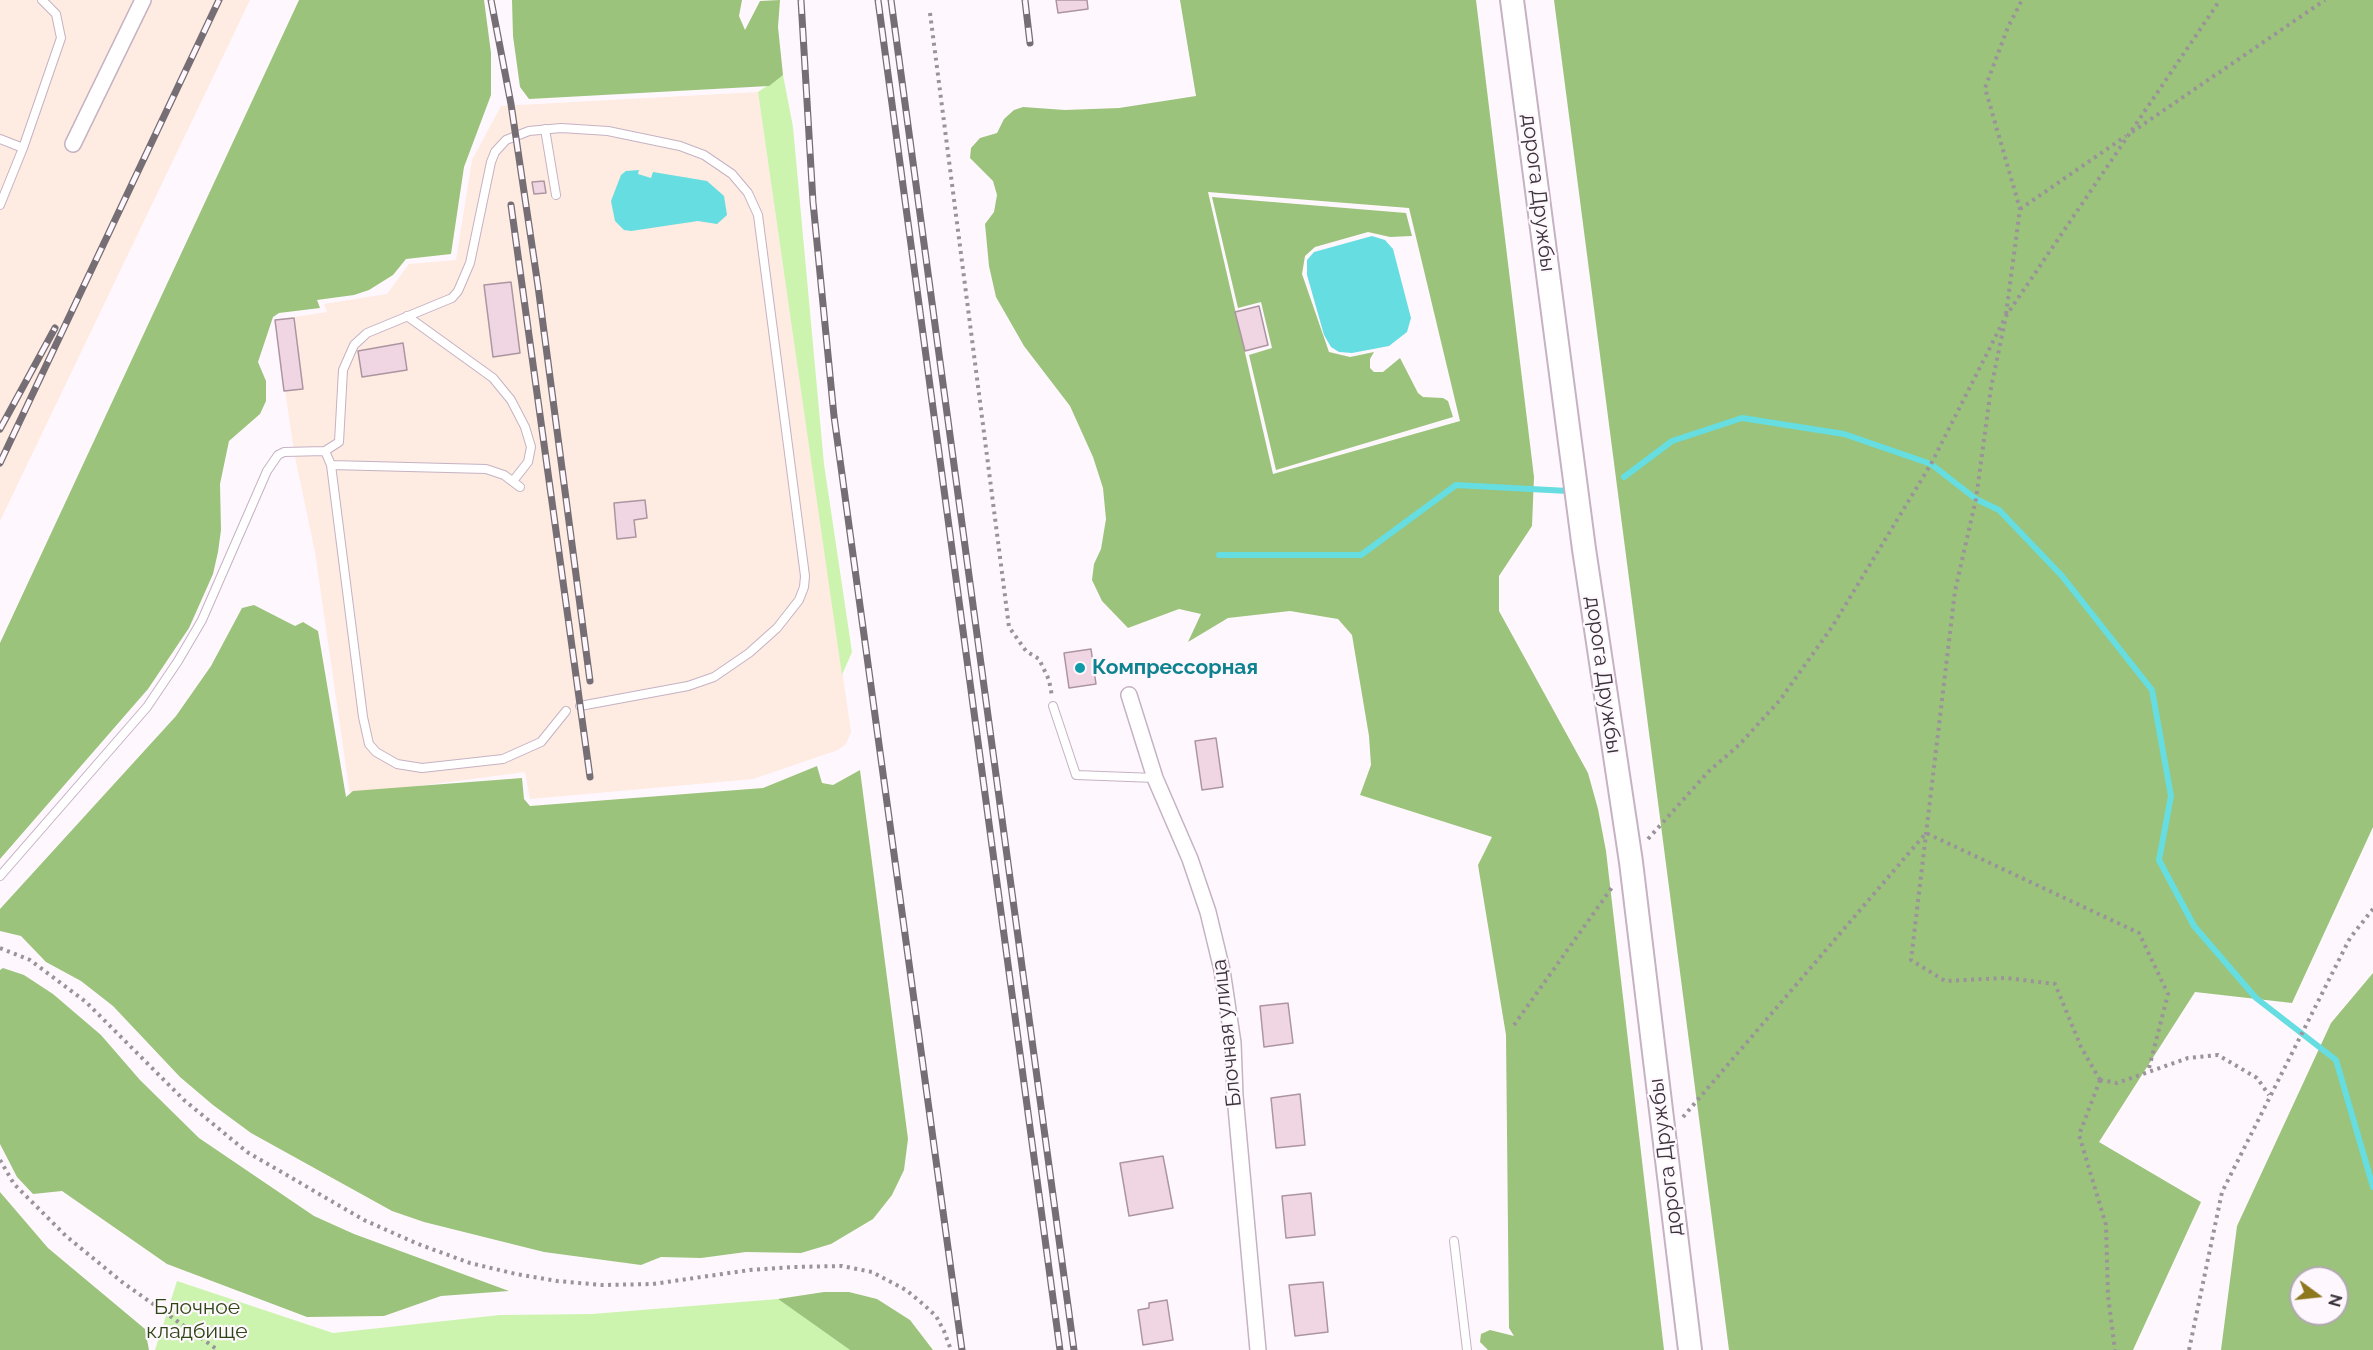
<!DOCTYPE html>
<meta charset="utf-8">
<style>
body{margin:0}
#map{position:relative;width:2373px;height:1350px;overflow:hidden;background:#fff7fe;font-family:Raleway,sans-serif}
canvas{display:block}
.north{position:absolute;left:2289px;top:1266px;width:60px;height:60px;box-sizing:border-box;background:#fff7fe;border:2px solid #b0a9b0;border-radius:50%;rotate:105deg;font-size:16px;font-weight:700;line-height:24px;text-align:center;color:#3a333a}
.north::after{content:'';display:block;margin:auto;width:21px;height:27px;background:#8e781d;clip-path:polygon(50% 0,100% 100%,50% 72%,0 100%)}
</style>
<div id="map">
<canvas width="2373" height="1350"></canvas>
<div class="north">N</div>
</div>
<script>
const context = document.querySelector('canvas').getContext('2d');
context.lineJoin = 'round';
function paint(path, color) { context.fillStyle = color; context.fill(path, 'evenodd'); }
const shape = rows => new Path2D(rows.map(r => 'M' + r).join(''));
function trace(path, color, width, dash) { context.strokeStyle = color; context.lineWidth = width; context.lineCap = dash ? 'butt' : 'round'; context.setLineDash(dash || []); context.stroke(path); }
function drawText(font, color, halo, rows, align = 'center') {
  context.font = font + ' Raleway,sans-serif'; context.lineWidth = 4.5; context.setLineDash([]); context.textBaseline = 'middle'; context.strokeStyle = halo; context.fillStyle = color; for (const [text, x, y, turn = 0] of rows) {
    context.save(); context.translate(x, y); context.rotate((+turn || 0) * Math.PI / 180); context.textAlign = isNaN(turn) ? turn : align; if (halo) context.strokeText(text, 0, 0); context.fillText(text, 0, 0); context.restore();
  }
}
paint(shape([
 [0,0,250,0,0,521],
 [758,92,851,732,846,744,838,750,753,779,530,799,525,772,350,795,315,552,294,452,275,320,327,312,324,304,387,294,409,264,456,260,472,160,501,106]
]), '#feebe1');
paint(shape([
 [783,75,793,127,824,464,852,652,842,675,758,92],
 [177,1281,333,1333,500,1315,592,1314,778,1299,850,1350,155,1350]
]), '#ccf4af');
paint(shape([
 [299,0,484,0,491,53,491,95,464,167,451,254,406,259,393,275,369,290,354,295,317,300,320,308,279,313,273,317,258,362,266,381,266,401,260,414,229,441,220,484,221,530,218,552,213,574,189,628,148,689,0,859,0,643],
 [512,0,742,0,739,16,745,30,760,1,780,0,778,27,783,75,769,86,529,99,520,87,513,36],
 [1180,0,1476,0,1534,477,1532,526,1499,576,1499,611,1588,773,1598,809,1606,851,1664,1350,1488,1350,1480,1342,1481,1334,1490,1330,1514,1336,1509,1328,1506,1035,1478,865,1492,837,1360,795,1371,765,1369,736,1352,635,1338,619,1290,611,1228,618,1188,642,1201,614,1179,609,1128,628,1102,601,1092,580,1094,564,1101,549,1106,519,1103,488,1093,457,1070,406,1024,346,996,297,989,266,985,224,994,212,997,195,993,181,970,158,971,148,980,138,997,133,1004,119,1014,110,1023,107,1065,110,1119,108,1196,96],
 [1208,192,1409,208,1460,421,1273,474],
 [1554,0,2373,0,2373,827,2292,1003,2195,992,2099,1142,2201,1202,2133,1350,1729,1350],
 [1212,197,1406,213,1412,236,1390,237,1368,232,1315,247,1305,256,1302,274,1329,352,1350,357,1374,352,1370,359,1370,368,1374,372,1383,372,1400,358,1418,393,1423,397,1443,398,1448,401,1453,417,1276,470,1249,355,1272,348,1261,302,1238,308],
 [254,605,295,626,303,622,318,631,346,797,353,791,522,778,524,799,530,806,763,788,817,766,822,783,833,785,860,770,908,1139,904,1170,892,1195,873,1219,831,1244,801,1253,746,1252,701,1258,661,1257,641,1265,544,1252,424,1222,392,1211,251,1133,213,1105,180,1077,113,1006,81,981,46,962,21,936,0,931,0,909,176,716,211,666,242,608],
 [3,968,24,975,53,994,101,1035,140,1080,199,1138,314,1216,354,1234,509,1291,441,1296,384,1316,307,1317,167,1264,62,1191,33,1194,17,1177,0,1144,0,970],
 [2373,973,2373,1350,2221,1350,2237,1226,2331,1023],
 [2301,1278,2337,1278,2337,1314,2301,1314],
 [0,1192,48,1248,145,1329,149,1350,0,1350],
 [824,1292,849,1292,877,1299,910,1320,933,1350,850,1350,778,1299]
]), '#9bc37b');
paint(shape([
 [639,170,638,174,651,178,653,172,707,181,724,196,727,215,717,224,698,221,631,231,624,230,615,221,611,201,621,175,626,171],
 [1372,236,1385,240,1393,249,1411,318,1407,332,1389,346,1352,353,1339,352,1331,347,1324,335,1307,275,1307,260,1314,252]
]), '#66dde0');
trace(shape([
 [1624,477,1672,441,1742,418,1844,434,1931,464,1976,499,1999,510,2062,576,2152,690,2171,796,2159,860,2194,926,2256,998,2336,1060,2373,1187],
 [1219,555,1361,555,1456,485,1568,491]
]), '#66dde0', 6);
const building = shape([
 [1056,0,1087,0,1088,9,1058,13,1056,0],
 [544,181,546,193,534,194,532,182,544,181],
 [511,282,520,353,493,357,484,285,511,282],
 [1259,306,1268,345,1245,351,1235,312,1259,306],
 [294,318,303,389,284,391,275,320,294,318],
 [403,343,407,370,362,377,358,351,403,343],
 [645,500,647,518,634,520,636,537,617,539,614,503,645,500],
 [1091,649,1096,684,1069,688,1064,653,1091,649],
 [1216,738,1223,787,1202,790,1195,741,1216,738],
 [1288,1003,1293,1043,1264,1047,1260,1006,1288,1003],
 [1300,1094,1305,1145,1276,1148,1271,1098,1300,1094],
 [1163,1156,1173,1208,1129,1216,1120,1163,1163,1156],
 [1311,1193,1315,1235,1286,1238,1282,1196,1311,1193],
 [1323,1282,1328,1332,1295,1336,1289,1285,1323,1282],
 [1167,1300,1173,1340,1143,1345,1138,1310,1149,1308,1149,1303,1167,1300]
]);
paint(building, '#efd6e2');
trace(building, '#ac95a0', 1.5);
const lane = shape([
 [545,129,556,195],
 [0,139,23,148],
 [0,205,23,148,61,38,56,14,42,0],
 [407,316,493,378,511,400,525,427,531,447,528,462,513,481],
 [325,451,339,442,343,370,354,345,367,333,452,298,458,291,470,263,491,162,495,152,506,140,529,131,561,128,608,131,680,146,704,155,732,174,748,193,758,215,805,576,804,587,799,600,777,628,749,653,714,677,688,686,580,706],
 [331,465,486,469,504,475,520,487],
 [1053,706,1076,775,1155,778],
 [0,876,147,707,178,661,202,620,267,471,278,455,284,452,325,451,331,465,363,717,369,744,376,752,397,764,422,768,503,759,541,742,566,711],
 [1454,1241,1467,1350]
]);
const street = shape([
 [73,144,143,0],
 [1129,695,1155,778,1190,859,1208,912,1222,970,1233,1043,1235,1096,1258,1350]
]);
const primary = shape([
 [1512,0,1584,549,1631,862,1690,1350]
]);
trace(lane, '#c5b2c3', 10);
trace(street, '#c5b2c3', 18);
trace(primary, '#c5b2c3', 26);
trace(shape([
 [930,13,1009,627,1026,651,1039,659,1049,680,1052,696],
 [2132,132,2325,0],
 [2020,209,2126,136],
 [2006,314,2020,209,1985,88,2008,27,2022,0],
 [2005,321,1991,388,1976,499,1955,591,1911,960,1945,981,2006,978,2055,984,2081,1047,2100,1080],
 [1648,839,1709,771,1739,745,1780,700,1832,627,1931,464,2006,316,2220,0],
 [0,948,30,960,86,1002,184,1100,247,1152,364,1220,418,1244,470,1263,516,1274,557,1281,602,1285,653,1284,750,1270,793,1267,842,1266,872,1272,906,1290,923,1304,936,1316,944,1331,951,1350],
 [1514,1025,1613,886],
 [2100,1080,2079,1135,2106,1225,2108,1296,2115,1350],
 [2100,1080,2117,1083,2188,1058,2218,1055,2257,1078,2269,1095],
 [1683,1117,1926,833,2139,933,2168,994,2148,1072],
 [0,1160,14,1184,66,1236,122,1282,218,1350],
 [2189,1350,2222,1192,2350,938,2373,909]
]), '#9a939a', 4, [3, 4.5]);
trace(lane, '#fff', 8);
trace(street, '#fff', 15);
trace(primary, '#fff', 22);
const rail = shape([
 [491,0,511,104,538,286,590,681],
 [801,0,813,202,834,416,962,1350],
 [878,0,1060,1350],
 [891,0,1074,1350],
 [1025,0,1030,43],
 [511,205,590,777],
 [0,429,55,328],
 [0,463,219,0]
]);
trace(rail, '#756e75', 7);
trace(rail, '#fff7fe', 4.5, [14]);
for (const [x, y, r, color] of [
 [1080,668,6,"#0f9aa8"]
]) { const dot = new Path2D(); dot.arc(x, y, r, 0, 2 * Math.PI); context.fillStyle = color; context.fill(dot); trace(dot, '#fff7fe', 2); }
drawText('21px', '#3a333a', '#fff7fe', [
 ["дорога Дружбы",1538,193,83],
 ["дорога Дружбы",1603,675,82],
 ["Блочная улица",1227,1033,-96],
 ["дорога Дружбы",1666,1157,-97]
]);
drawText('bold 21px', '#0d838f', '#fff7fe', [
 ["Компрессорная",1092,668]
], 'left');
drawText('21px', '#2d4614', '#fff7fe', [
 ["Блочное",197,1308],
 ["кладбище",197,1332]
]);
</script>
